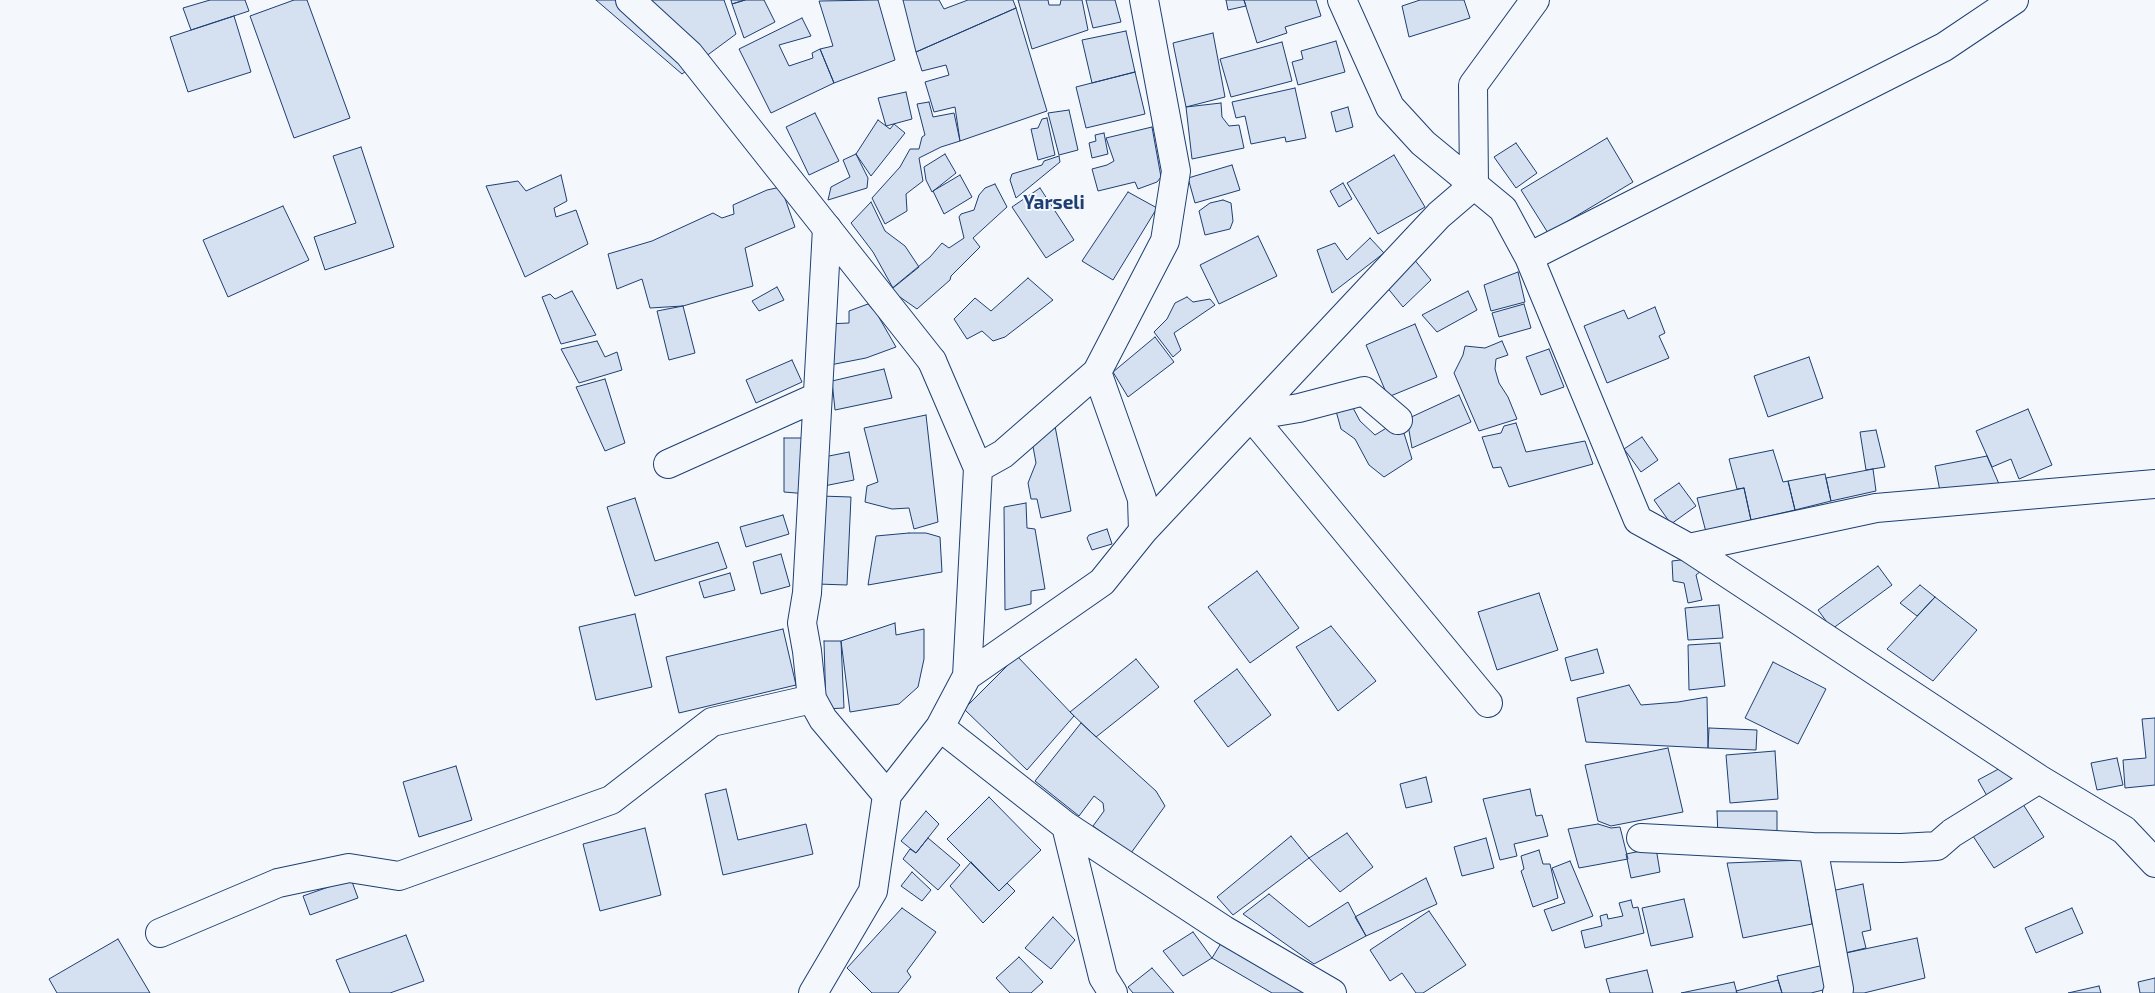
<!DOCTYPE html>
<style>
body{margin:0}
canvas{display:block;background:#f4f7fb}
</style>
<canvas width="2155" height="993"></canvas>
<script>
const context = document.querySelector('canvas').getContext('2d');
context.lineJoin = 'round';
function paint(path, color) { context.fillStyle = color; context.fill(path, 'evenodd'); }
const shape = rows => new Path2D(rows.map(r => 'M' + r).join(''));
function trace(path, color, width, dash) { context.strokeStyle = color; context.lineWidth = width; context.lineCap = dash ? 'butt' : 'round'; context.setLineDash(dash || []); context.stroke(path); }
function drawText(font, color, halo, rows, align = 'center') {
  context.font = font + ' "Exo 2",sans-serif'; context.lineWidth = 4; context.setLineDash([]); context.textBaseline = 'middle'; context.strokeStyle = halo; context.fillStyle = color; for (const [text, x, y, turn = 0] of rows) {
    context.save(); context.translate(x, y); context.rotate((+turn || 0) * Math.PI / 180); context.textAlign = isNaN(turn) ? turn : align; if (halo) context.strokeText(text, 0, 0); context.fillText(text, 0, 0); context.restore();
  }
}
const building = shape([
 [210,0,245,0,249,11,191,30,183,8,210,0],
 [294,0,307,0,350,118,294,138,250,16,294,0],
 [596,0,724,0,736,34,682,74,596,0],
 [731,0,745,0,732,4,731,0],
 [745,0,764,0,775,22,744,38,732,4,745,0],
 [878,0,895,60,834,83,820,49,833,46,819,1,878,0],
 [903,0,939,0,944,9,968,0,1013,0,1016,8,916,52,903,0],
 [1018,0,1048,0,1049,5,1060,5,1061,0,1082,0,1088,30,1032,49,1018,0],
 [1086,0,1115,0,1121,22,1093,28,1086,0],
 [1226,0,1244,0,1246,6,1228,10,1226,0],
 [1244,0,1316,0,1321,16,1285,27,1287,33,1257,43,1244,0],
 [1420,0,1464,0,1470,18,1409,37,1402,6,1420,0],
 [1016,8,1047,111,960,141,955,107,934,112,925,82,949,75,946,65,922,71,916,52,1016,8],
 [234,16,251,72,188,92,170,37,234,16],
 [802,18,811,36,779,45,789,66,813,58,812,53,820,49,834,83,771,113,739,49,802,18],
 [1126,31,1135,72,1092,83,1082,40,1126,31],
 [1213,33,1225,97,1186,107,1173,43,1213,33],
 [1336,41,1345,72,1298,85,1292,62,1303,59,1301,51,1336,41],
 [1282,42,1292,81,1231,97,1220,59,1282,42],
 [1135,72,1145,114,1086,128,1076,87,1135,72],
 [1295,88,1306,138,1286,142,1285,137,1251,144,1245,116,1236,118,1232,102,1295,88],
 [906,92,912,119,886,126,878,98,906,92],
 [929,102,933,117,954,113,960,141,941,147,919,158,923,181,906,194,907,211,885,224,872,198,900,167,910,149,919,149,922,137,925,135,917,104,929,102],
 [1221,103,1222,117,1229,126,1239,125,1244,148,1192,159,1186,107,1221,103],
 [1348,107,1353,127,1336,132,1331,112,1348,107],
 [1069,110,1078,150,1059,155,1048,113,1069,110],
 [815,113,839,161,809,175,786,127,815,113],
 [1047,118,1055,155,1038,160,1031,129,1038,128,1042,119,1047,118],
 [878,120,890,129,894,124,905,133,871,176,856,154,878,120],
 [1152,127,1161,177,1157,182,1138,189,1135,182,1098,191,1092,169,1107,165,1114,161,1106,138,1152,127],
 [1104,133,1108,154,1092,158,1089,143,1096,141,1095,135,1104,133],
 [1607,138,1633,182,1548,233,1521,190,1607,138],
 [1516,143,1537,173,1516,188,1494,157,1516,143],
 [361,147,394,247,325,270,314,237,356,223,333,156,361,147],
 [856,154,868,178,867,188,828,200,831,187,850,177,843,160,856,154],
 [945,154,956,173,932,192,926,180,924,167,945,154],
 [1394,155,1425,207,1378,234,1347,183,1394,155],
 [1059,156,1060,162,1016,198,1010,180,1012,174,1042,165,1044,161,1059,156],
 [1232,165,1240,190,1195,203,1188,178,1232,165],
 [561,175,567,201,554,208,556,217,576,210,588,244,525,277,486,186,518,181,526,191,561,175],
 [960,175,972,197,944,214,933,191,960,175],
 [1343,183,1352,199,1339,207,1330,191,1343,183],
 [995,184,1007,207,973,238,980,247,951,276,950,280,917,309,890,290,930,257,942,243,949,248,964,238,959,217,961,214,974,210,979,195,985,188,995,184],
 [781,187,795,227,745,248,753,286,683,306,650,308,642,279,617,289,608,254,652,241,713,213,722,218,734,214,733,205,767,190,781,187],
 [1040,188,1074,240,1046,258,1012,207,1040,188],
 [1128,192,1157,208,1113,280,1082,261,1128,192],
 [1223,200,1231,203,1233,221,1230,229,1205,235,1199,211,1210,203,1223,200],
 [871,202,885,231,905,246,919,267,893,288,873,252,851,223,871,202],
 [283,206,309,260,228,297,203,240,283,206],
 [1258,236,1277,276,1219,304,1200,265,1258,236],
 [1370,238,1384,253,1332,293,1317,250,1335,243,1347,260,1370,238],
 [1413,258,1431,280,1403,307,1386,286,1413,258],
 [1518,272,1525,302,1491,311,1484,285,1518,272],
 [1028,278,1053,300,1005,337,993,341,982,331,967,339,954,319,975,298,991,311,1028,278],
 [777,287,784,300,759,311,752,301,777,287],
 [572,291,596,335,561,344,542,297,550,294,555,299,572,291],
 [1468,291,1477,310,1437,332,1422,315,1468,291],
 [1187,297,1193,302,1210,299,1215,305,1174,333,1181,350,1173,357,1154,332,1167,319,1175,303,1187,297],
 [868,304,877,314,896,347,866,358,830,365,826,324,849,323,849,311,868,304],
 [1524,304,1531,328,1499,337,1492,313,1524,304],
 [683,306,695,353,669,360,657,311,683,306],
 [1655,307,1665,333,1659,336,1669,358,1607,383,1584,326,1624,310,1628,319,1655,307],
 [1415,324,1437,377,1388,397,1366,345,1415,324],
 [1155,337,1174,362,1128,397,1113,372,1155,337],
 [597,341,605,357,617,352,622,370,579,383,561,349,597,341],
 [1502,341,1508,355,1496,359,1495,369,1499,383,1508,397,1517,419,1479,431,1454,373,1463,355,1465,346,1485,348,1502,341],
 [1549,349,1564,387,1541,395,1526,357,1549,349],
 [1809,357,1823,398,1768,417,1754,376,1809,357],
 [792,360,802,382,756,403,746,380,792,360],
 [884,369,892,398,835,410,832,381,884,369],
 [605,379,625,443,605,451,576,387,605,379],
 [1459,395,1471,422,1412,448,1407,419,1459,395],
 [1352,406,1360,421,1375,435,1388,427,1403,430,1412,459,1384,477,1369,465,1355,439,1341,429,1336,411,1352,406],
 [2028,409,2052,465,2019,479,2011,459,1992,467,1976,431,2028,409],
 [926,415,938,522,914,529,909,508,892,509,865,502,867,486,878,482,864,428,926,415],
 [1516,423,1526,452,1585,441,1593,464,1509,487,1501,467,1493,468,1482,437,1501,433,1504,426,1516,423],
 [1055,426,1071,511,1041,518,1037,499,1031,499,1028,483,1036,463,1032,441,1055,426],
 [1876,430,1885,467,1866,470,1860,432,1876,430],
 [1642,437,1658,460,1641,472,1624,449,1642,437],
 [784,438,811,438,808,494,784,492,784,438],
 [1773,450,1783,482,1788,481,1795,510,1751,520,1744,488,1737,489,1729,459,1773,450],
 [849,452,854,480,824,486,819,458,849,452],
 [1987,456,1999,484,1941,496,1935,466,1987,456],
 [1873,469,1876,491,1831,501,1826,478,1873,469],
 [1825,474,1831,501,1795,510,1788,481,1825,474],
 [1679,483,1696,506,1671,524,1654,500,1679,483],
 [1744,488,1751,520,1706,532,1697,498,1744,488],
 [820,496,851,497,847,585,817,584,820,496],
 [635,498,655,561,718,542,727,568,635,596,607,507,635,498],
 [1026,503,1027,528,1035,529,1045,589,1031,591,1031,604,1005,610,1004,507,1026,503],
 [783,515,789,534,746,547,740,527,783,515],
 [1107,529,1112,544,1092,550,1087,538,1089,535,1107,529],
 [909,533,926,533,940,537,942,572,868,585,876,536,909,533],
 [781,554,790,586,761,594,753,562,781,554],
 [1697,558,1701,571,1696,575,1702,600,1688,603,1684,583,1673,581,1672,561,1697,558],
 [1878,566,1892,585,1832,629,1818,610,1878,566],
 [1257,571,1299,628,1250,663,1208,607,1257,571],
 [730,573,735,590,704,598,699,582,730,573],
 [1920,585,1935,597,1917,616,1900,603,1920,585],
 [1539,593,1558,650,1497,670,1478,612,1539,593],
 [1935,597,1977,630,1933,681,1887,649,1935,597],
 [1719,605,1723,638,1688,640,1685,608,1719,605],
 [635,614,652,687,596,700,579,627,635,614],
 [895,623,896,635,924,629,924,659,918,687,899,704,850,712,841,641,895,623],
 [1331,626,1376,681,1338,711,1296,647,1331,626],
 [783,629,796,685,679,713,666,657,783,629],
 [824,641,841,641,844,708,826,709,824,641],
 [1720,643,1725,686,1689,690,1688,645,1720,643],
 [1597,649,1604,673,1571,681,1565,658,1597,649],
 [1017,656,1074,716,1027,770,964,709,1017,656],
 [1136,659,1159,687,1096,737,1070,712,1136,659],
 [1773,662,1826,689,1798,744,1745,718,1773,662],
 [1237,669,1271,715,1228,747,1194,701,1237,669],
 [1629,685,1641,705,1678,702,1707,697,1708,748,1586,742,1577,698,1629,685],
 [2155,718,2155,785,2125,788,2123,760,2146,758,2142,719,2155,718],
 [1081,723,1156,791,1165,806,1131,853,1093,826,1104,811,1103,803,1094,796,1079,816,1035,781,1081,723],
 [1709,728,1757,730,1756,750,1708,748,1709,728],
 [1668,748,1683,812,1611,826,1598,821,1585,765,1668,748],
 [1775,751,1778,799,1730,803,1726,755,1775,751],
 [2117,758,2123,785,2097,790,2091,763,2117,758],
 [2008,764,2020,787,1991,803,1978,780,2008,764],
 [456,766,472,820,419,837,403,782,456,766],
 [1426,777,1432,802,1406,808,1400,784,1426,777],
 [726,789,738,840,806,824,813,854,723,875,705,794,726,789],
 [1530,789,1536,816,1542,815,1548,836,1514,844,1517,856,1500,860,1483,799,1530,789],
 [989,797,1041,850,999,891,947,839,989,797],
 [2019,798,2044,837,1994,868,1969,830,2019,798],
 [926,811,939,824,916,853,901,841,926,811],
 [1717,811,1777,811,1777,838,1718,837,1717,811],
 [1598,824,1611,828,1620,827,1628,859,1579,868,1568,829,1598,824],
 [645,828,661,895,600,911,583,844,645,828],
 [1347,833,1373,867,1340,892,1309,858,1347,833],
 [1291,836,1309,858,1233,915,1217,897,1291,836],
 [928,838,960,865,938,890,903,859,910,849,916,853,928,838],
 [1486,838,1494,868,1462,876,1454,847,1486,838],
 [1656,848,1660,872,1631,878,1626,854,1656,848],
 [1539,850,1543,864,1550,864,1558,898,1533,907,1521,871,1524,869,1521,856,1539,850],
 [1802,860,1812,924,1743,938,1727,863,1802,860],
 [1570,861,1593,916,1552,931,1544,910,1565,903,1552,868,1570,861],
 [971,862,999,891,1007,883,1015,891,983,923,950,886,971,862],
 [912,872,931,890,922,901,901,886,912,872],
 [1426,878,1437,904,1366,936,1355,917,1426,878],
 [351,879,358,898,310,915,303,896,351,879],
 [1863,884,1871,930,1862,932,1866,948,1841,954,1827,892,1863,884],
 [1269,894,1309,927,1348,902,1366,936,1314,964,1243,914,1269,894],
 [1684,899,1693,937,1651,946,1642,908,1684,899],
 [1631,900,1633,908,1638,907,1644,933,1585,948,1581,931,1602,926,1600,916,1607,914,1608,919,1623,916,1619,903,1631,900],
 [902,908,936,932,907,971,911,977,898,993,872,993,847,968,902,908],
 [2072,908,2083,933,2036,953,2025,928,2072,908],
 [1429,911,1466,965,1423,993,1416,993,1402,973,1390,981,1370,950,1429,911],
 [1053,917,1075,940,1051,969,1025,948,1053,917],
 [1193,932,1212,958,1183,976,1163,951,1193,932],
 [406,935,424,981,390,993,350,993,336,960,406,935],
 [1917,938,1925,978,1864,993,1848,993,1841,954,1917,938],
 [118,939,150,993,57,993,49,979,118,939],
 [1223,940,1309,993,1272,993,1212,958,1223,940],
 [1019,957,1043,982,1031,993,1010,993,996,978,1019,957],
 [1824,965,1831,988,1811,993,1782,993,1777,976,1824,965],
 [1152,968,1174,993,1133,993,1128,987,1152,968],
 [1647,970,1653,993,1610,993,1606,979,1647,970],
 [2155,978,2155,993,2140,993,2138,982,2155,978],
 [1778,980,1782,993,1737,993,1736,991,1778,980],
 [1734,982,1737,993,1681,993,1734,982],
 [2099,986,2101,993,2068,993,2099,986]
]);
paint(building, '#d5e0f0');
trace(building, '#1d3f73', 1);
const street = shape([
 [1342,0,1390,107,1423,143,1503,209,1529,257,1638,520,1689,548,2039,779,2124,830,2155,863],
 [827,228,807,593,802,623,807,651,812,699,823,719,887,795],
 [1529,257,1944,47,2014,0],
 [1097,372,1142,499,1143,531],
 [1251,416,1488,703],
 [1251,416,1299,408,1364,391,1398,420],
 [668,464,817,397],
 [978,468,1003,454,1097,372,1165,241,1176,171,1144,0],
 [1689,548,1876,508,2155,484],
 [967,676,1102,582,1143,531,1439,215,1474,185,1473,85,1535,0],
 [940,727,1066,826,1224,930,1332,993],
 [1066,826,1103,977,1113,993],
 [1641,838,1813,847,1901,848,1937,846,1952,833,2039,779],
 [1813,847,1839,989,1837,993],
 [160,933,278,883,349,868,399,876,611,800,712,722,812,699],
 [813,993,873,891,887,795,940,727,967,676,978,468,932,361]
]);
const secondary = shape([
 [630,0,689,54,932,361]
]);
trace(street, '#1d3f73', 30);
trace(secondary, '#1d3f73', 30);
trace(street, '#f4f7fb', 28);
trace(secondary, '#f4f7fb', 28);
drawText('bold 19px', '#1d3f73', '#f4f7fb', [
 ["Yarseli",1054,203]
]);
</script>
